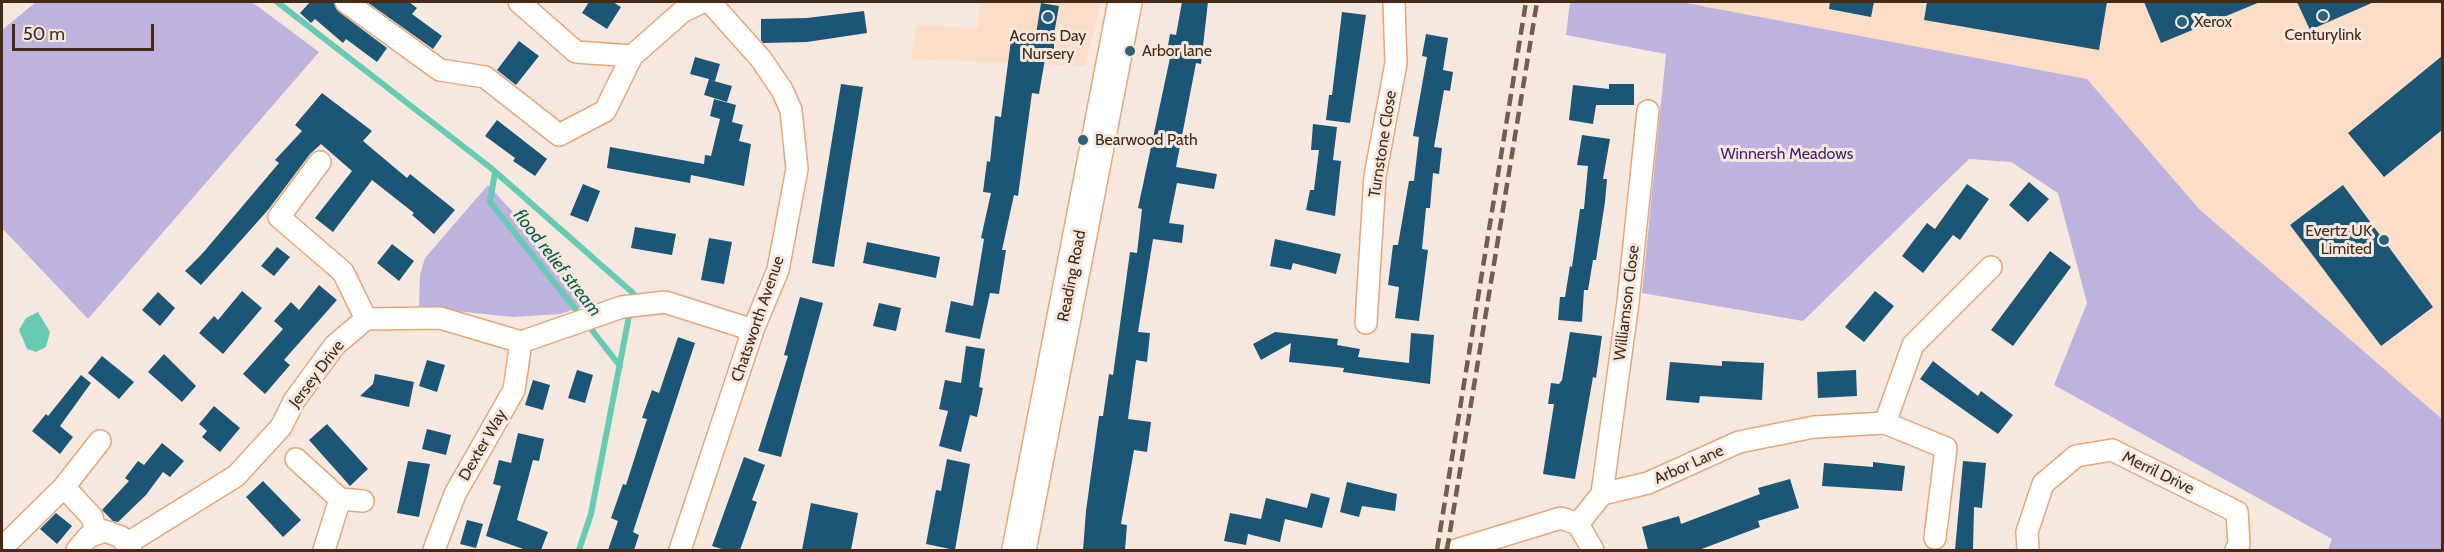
<!DOCTYPE html>
<style>
body{margin:0}
#map{position:relative;width:2444px;height:552px;overflow:hidden;background:#f6e8de;font-family:Cabin,sans-serif}
canvas{display:block}
.frame{position:absolute;inset:0;border:3px solid #452a15;pointer-events:none}
.scale{position:absolute;left:12px;top:24px;width:142px;height:27px;box-sizing:border-box;border:3px solid #452a15;border-top:0;padding-left:8px;font-size:18px;line-height:21px;white-space:nowrap;color:#452a15;-webkit-text-stroke:4px #f6e8de;paint-order:stroke}
</style>
<div id="map">
<canvas width="2444" height="552"></canvas>
<div class="frame"></div>
<div class="scale">50 m</div>
</div>
<script>
const context = document.querySelector('canvas').getContext('2d');
context.lineJoin = 'round';
function paint(path, color) { context.fillStyle = color; context.fill(path, 'evenodd'); }
const shape = rows => new Path2D(rows.map(r => 'M' + r).join(''));
function trace(path, color, width, dash) { context.strokeStyle = color; context.lineWidth = width; context.lineCap = dash ? 'butt' : 'round'; context.setLineDash(dash || []); context.stroke(path); }
function drawText(font, color, halo, rows, align = 'center') {
  context.font = font + ' Cabin,sans-serif'; context.lineWidth = 6; context.setLineDash([]); context.textBaseline = 'middle'; context.strokeStyle = halo; context.fillStyle = color; for (const [text, x, y, turn = 0] of rows) {
    context.save(); context.translate(x, y); context.rotate((+turn || 0) * Math.PI / 180); context.textAlign = isNaN(turn) ? turn : align; if (halo) context.strokeText(text, 0, 0); context.fillText(text, 0, 0); context.restore();
  }
}
paint(shape([
 [980,2,1101,2,1085,66,911,59,917,25,978,28],
 [1681,2,2442,2,2442,419,2199,209,2087,80]
]), '#fcddc7');
paint(shape([
 [36,2,252,2,319,52,88,319,2,228,2,30],
 [1570,2,1681,2,2087,79,2199,209,2442,419,2442,550,2328,550,2332,539,2054,385,2087,303,2058,193,2011,162,1969,159,1803,321,1642,293,1666,54,1566,35],
 [488,185,596,302,560,314,513,317,419,307,420,275,425,258]
]), '#beb2de');
paint(shape([
 [38,312,50,332,46,347,36,352,27,349,19,330,26,318]
]), '#66cab4');
trace(shape([
 [277,2,491,168,634,294,632,301],
 [495,172,490,202,581,316],
 [587,324,620,366],
 [579,550,591,514,630,311]
]), '#66cab4', 6);
paint(shape([
 [310,2,333,2,339,12,387,48,377,62,346,39,343,43,315,19,311,23,300,13],
 [367,2,409,2,417,8,412,14,442,36,433,49],
 [589,2,613,2,621,7,607,29,582,13],
 [1182,2,1208,2,1201,64,1196,63,1176,167,1217,174,1214,189,1177,183,1169,223,1184,225,1182,243,1153,239,1138,332,1150,333,1147,362,1136,360,1128,419,1151,422,1147,452,1134,450,1121,524,1127,525,1125,550,1083,550,1086,511,1099,416,1103,416,1109,374,1113,375,1130,252,1137,253,1142,209,1138,208,1170,58,1166,57,1170,34,1176,35],
 [1830,2,1874,2,1871,17,1829,9],
 [1927,2,2107,2,2099,50,1924,20],
 [2144,2,2260,2,2161,43],
 [2297,2,2374,2,2310,30],
 [1041,3,1059,6,1054,34,1054,59,1045,59,1039,94,1032,93,1018,196,1014,195,1002,250,1006,250,999,294,990,293,980,339,945,332,951,301,973,306,984,239,981,238,991,193,983,192,987,161,990,162,995,116,1001,117,1011,40,1035,40],
 [864,11,867,33,807,42,763,43,761,40,761,19,807,18],
 [1342,12,1366,15,1350,123,1326,120,1329,95,1332,95],
 [1426,34,1448,38,1443,70,1453,72,1450,91,1444,90,1434,147,1442,148,1439,174,1433,173,1430,208,1426,208,1422,249,1428,250,1419,321,1395,318,1399,287,1388,285,1393,245,1398,245,1409,181,1414,181,1419,137,1413,136,1427,57,1422,56],
 [519,41,539,56,516,85,497,70],
 [2442,56,2442,130,2384,177,2348,133],
 [695,57,720,64,715,81,710,80,732,86,727,102,704,95,709,79,690,74],
 [841,84,863,87,834,267,812,263],
 [1609,84,1634,84,1634,105,1596,105,1593,124,1569,120,1573,85,1609,89],
 [322,93,372,131,363,141,407,178,410,174,455,210,434,234,412,215,414,213,372,180,333,232,315,218,352,171,321,144,310,154,268,210,201,285,185,271,202,254,279,163,275,160,302,131,295,125],
 [714,99,736,105,732,122,743,125,739,141,751,144,744,186,691,175,690,183,607,168,610,147,704,164,705,155,711,156,720,119,710,116],
 [497,120,547,159,535,176,513,161,515,158,485,136],
 [1313,124,1337,127,1333,160,1341,161,1335,216,1306,210,1310,190,1314,190,1319,150,1311,150],
 [1582,135,1610,139,1603,179,1607,179,1605,202,1596,260,1593,260,1588,290,1584,290,1582,322,1558,320,1560,297,1565,297,1570,266,1572,267,1580,209,1584,209,1588,166,1577,165],
 [2029,182,2049,199,2028,222,2009,205],
 [583,184,600,191,588,222,570,215],
 [1967,184,1989,199,1960,240,1953,235,1923,273,1902,256,1927,223,1935,229],
 [2343,185,2433,307,2381,346,2290,225],
 [635,227,676,234,672,255,631,248],
 [709,238,732,242,724,284,701,280],
 [1275,239,1341,254,1336,274,1293,263,1291,270,1270,266],
 [867,242,940,257,936,278,863,263],
 [392,244,414,261,399,281,377,263],
 [277,247,290,257,274,276,261,266],
 [2050,251,2071,267,2013,346,1991,330],
 [319,285,337,300,284,360,290,365,265,394,243,374,283,329,274,321,291,302,299,310],
 [242,291,262,308,223,354,199,333,214,316,218,320],
 [1875,291,1894,306,1864,342,1845,327],
 [158,292,175,308,160,326,142,310],
 [800,297,823,303,781,457,758,451,788,356,784,355],
 [879,303,901,308,896,331,873,326],
 [1275,332,1338,339,1337,345,1360,349,1358,357,1409,363,1411,333,1434,335,1430,384,1343,372,1344,368,1289,362,1291,343,1261,360,1253,344],
 [1570,332,1602,336,1596,378,1593,377,1575,479,1543,474,1554,404,1548,404,1551,383,1559,384,1562,380],
 [678,337,695,343,633,532,639,535,634,550,608,550,618,521,611,518,623,484,626,485,647,419,642,418,652,390,659,393],
 [966,346,985,349,979,387,983,388,977,417,970,415,961,452,939,446,948,411,939,409,945,380,961,383],
 [164,354,196,386,182,402,148,372],
 [102,356,134,382,119,399,88,373],
 [427,360,445,365,437,392,419,386],
 [1722,361,1764,363,1762,400,1700,396,1699,403,1666,400,1670,362,1722,366],
 [1933,361,1978,396,1981,391,2013,415,1998,434,1920,379],
 [577,370,593,375,585,403,568,398],
 [1856,370,1857,396,1818,398,1817,372],
 [375,374,414,382,409,407,360,396,373,384],
 [81,375,91,383,60,426,73,437,60,454,32,431,46,414,48,416],
 [533,380,550,385,543,410,525,405],
 [214,406,240,428,220,452,202,437,207,431,199,424],
 [327,424,368,469,350,486,309,440],
 [427,429,451,435,446,455,422,449],
 [518,433,544,439,539,461,533,460,517,520,548,532,541,550,526,550,486,536,501,486,493,484,499,460,511,463],
 [162,443,184,461,170,477,163,472,146,495,118,522,113,521,102,510,129,481,125,478,138,461,144,465],
 [744,457,765,465,752,500,757,502,740,550,725,550,712,546],
 [947,459,970,464,955,550,926,544,936,490,941,491],
 [408,461,430,464,419,517,397,513],
 [1963,461,1986,463,1982,508,1974,507,1973,550,1955,550],
 [1873,462,1905,466,1902,491,1822,486,1824,463,1873,467],
 [1790,479,1799,508,1758,521,1760,527,1699,550,1648,550,1642,527,1679,516,1681,524,1760,494,1758,488],
 [263,481,301,520,283,537,246,497],
 [1347,482,1397,494,1395,511,1362,506,1359,517,1340,512],
 [1311,493,1330,498,1322,528,1285,519,1280,542,1248,534,1246,545,1224,541,1230,513,1261,519,1266,498,1307,508],
 [811,503,858,513,851,550,802,550],
 [56,513,72,526,57,544,40,529],
 [467,520,483,524,476,548,460,544]
]), '#1b5677');
const street = shape([
 [346,2,440,70,485,77,559,135,605,111,632,56,682,12,702,2],
 [519,2,576,52,632,56],
 [320,162,279,217,343,272,366,319],
 [1366,323,1375,176,1396,63,1394,2],
 [1885,423,1913,345,1991,267],
 [296,459,340,499,324,550],
 [64,487,92,517,96,532],
 [1602,494,1628,302,1648,111],
 [340,499,363,501],
 [1578,524,1602,494,1648,483,1739,442,1814,427,1885,423,1946,448,1935,538],
 [128,543,236,476,281,427,294,401,335,345,366,319,440,318,521,342,622,307,665,302,753,330],
 [2,548,64,487,100,441],
 [77,550,88,537,105,531,121,537,131,550],
 [434,550,455,494,514,390,521,342],
 [680,550,753,330,778,270,797,169,791,110,782,90,761,59,710,2],
 [1456,550,1561,518,1578,524,1593,550],
 [2028,550,2027,532,2043,484,2076,456,2112,450,2237,512,2239,544,2236,550]
]);
const primary = shape([
 [1019,550,1125,2]
]);
trace(street, '#e9a573', 24);
trace(primary, '#e9a573', 36);
trace(street, '#fff', 21);
trace(primary, '#fff', 33);
trace(shape([
 [1437,550,1526,2],
 [1447,550,1537,2]
]), '#745d4b', 4.5, [12, 6]);
for (const [x, y, r, color] of [
 [2323,16,6,"#2f617f"],
 [1048,17,6,"#2f617f"],
 [2182,22,6,"#2f617f"],
 [1130,51,6,"#2f617f"],
 [1083,140,6,"#2f617f"],
 [2384,240,6,"#2f617f"]
]) { const dot = new Path2D(); dot.arc(x, y, r, 0, 2 * Math.PI); context.fillStyle = color; context.fill(dot); trace(dot, '#f6e8de', 2); }
drawText('16px', '#452a15', '#f6e8de', [
 ["Xerox",2194,22],
 ["Centurylink",2323,35,"center"],
 ["Acorns Day",1048,36,"center"],
 ["Nursery",1048,54,"center"],
 ["Arbor lane",1142,51],
 ["Bearwood Path",1095,140],
 ["Evertz UK",2372,231,"right"],
 ["Limited",2372,249,"right"]
], 'left');
drawText('16px', '#452a15', '#f6e8de', [
 ["Turnstone Close",1383,144,-81],
 ["Reading Road",1072,276,-79],
 ["Williamson Close",1627,303,-83],
 ["Chatsworth Avenue",758,319,-71],
 ["Jersey Drive",317,374,-53],
 ["Dexter Way",483,445,-60],
 ["Arbor Lane",1689,465,-24],
 ["Merril Drive",2158,473,26]
]);
drawText('16px', '#442575', '#f6e8de', [
 ["Winnersh Meadows",1787,154]
]);
drawText('italic 18px', '#085f50', '#f6e8de', [
 ["flood relief stream",557,263,52]
]);
</script>
